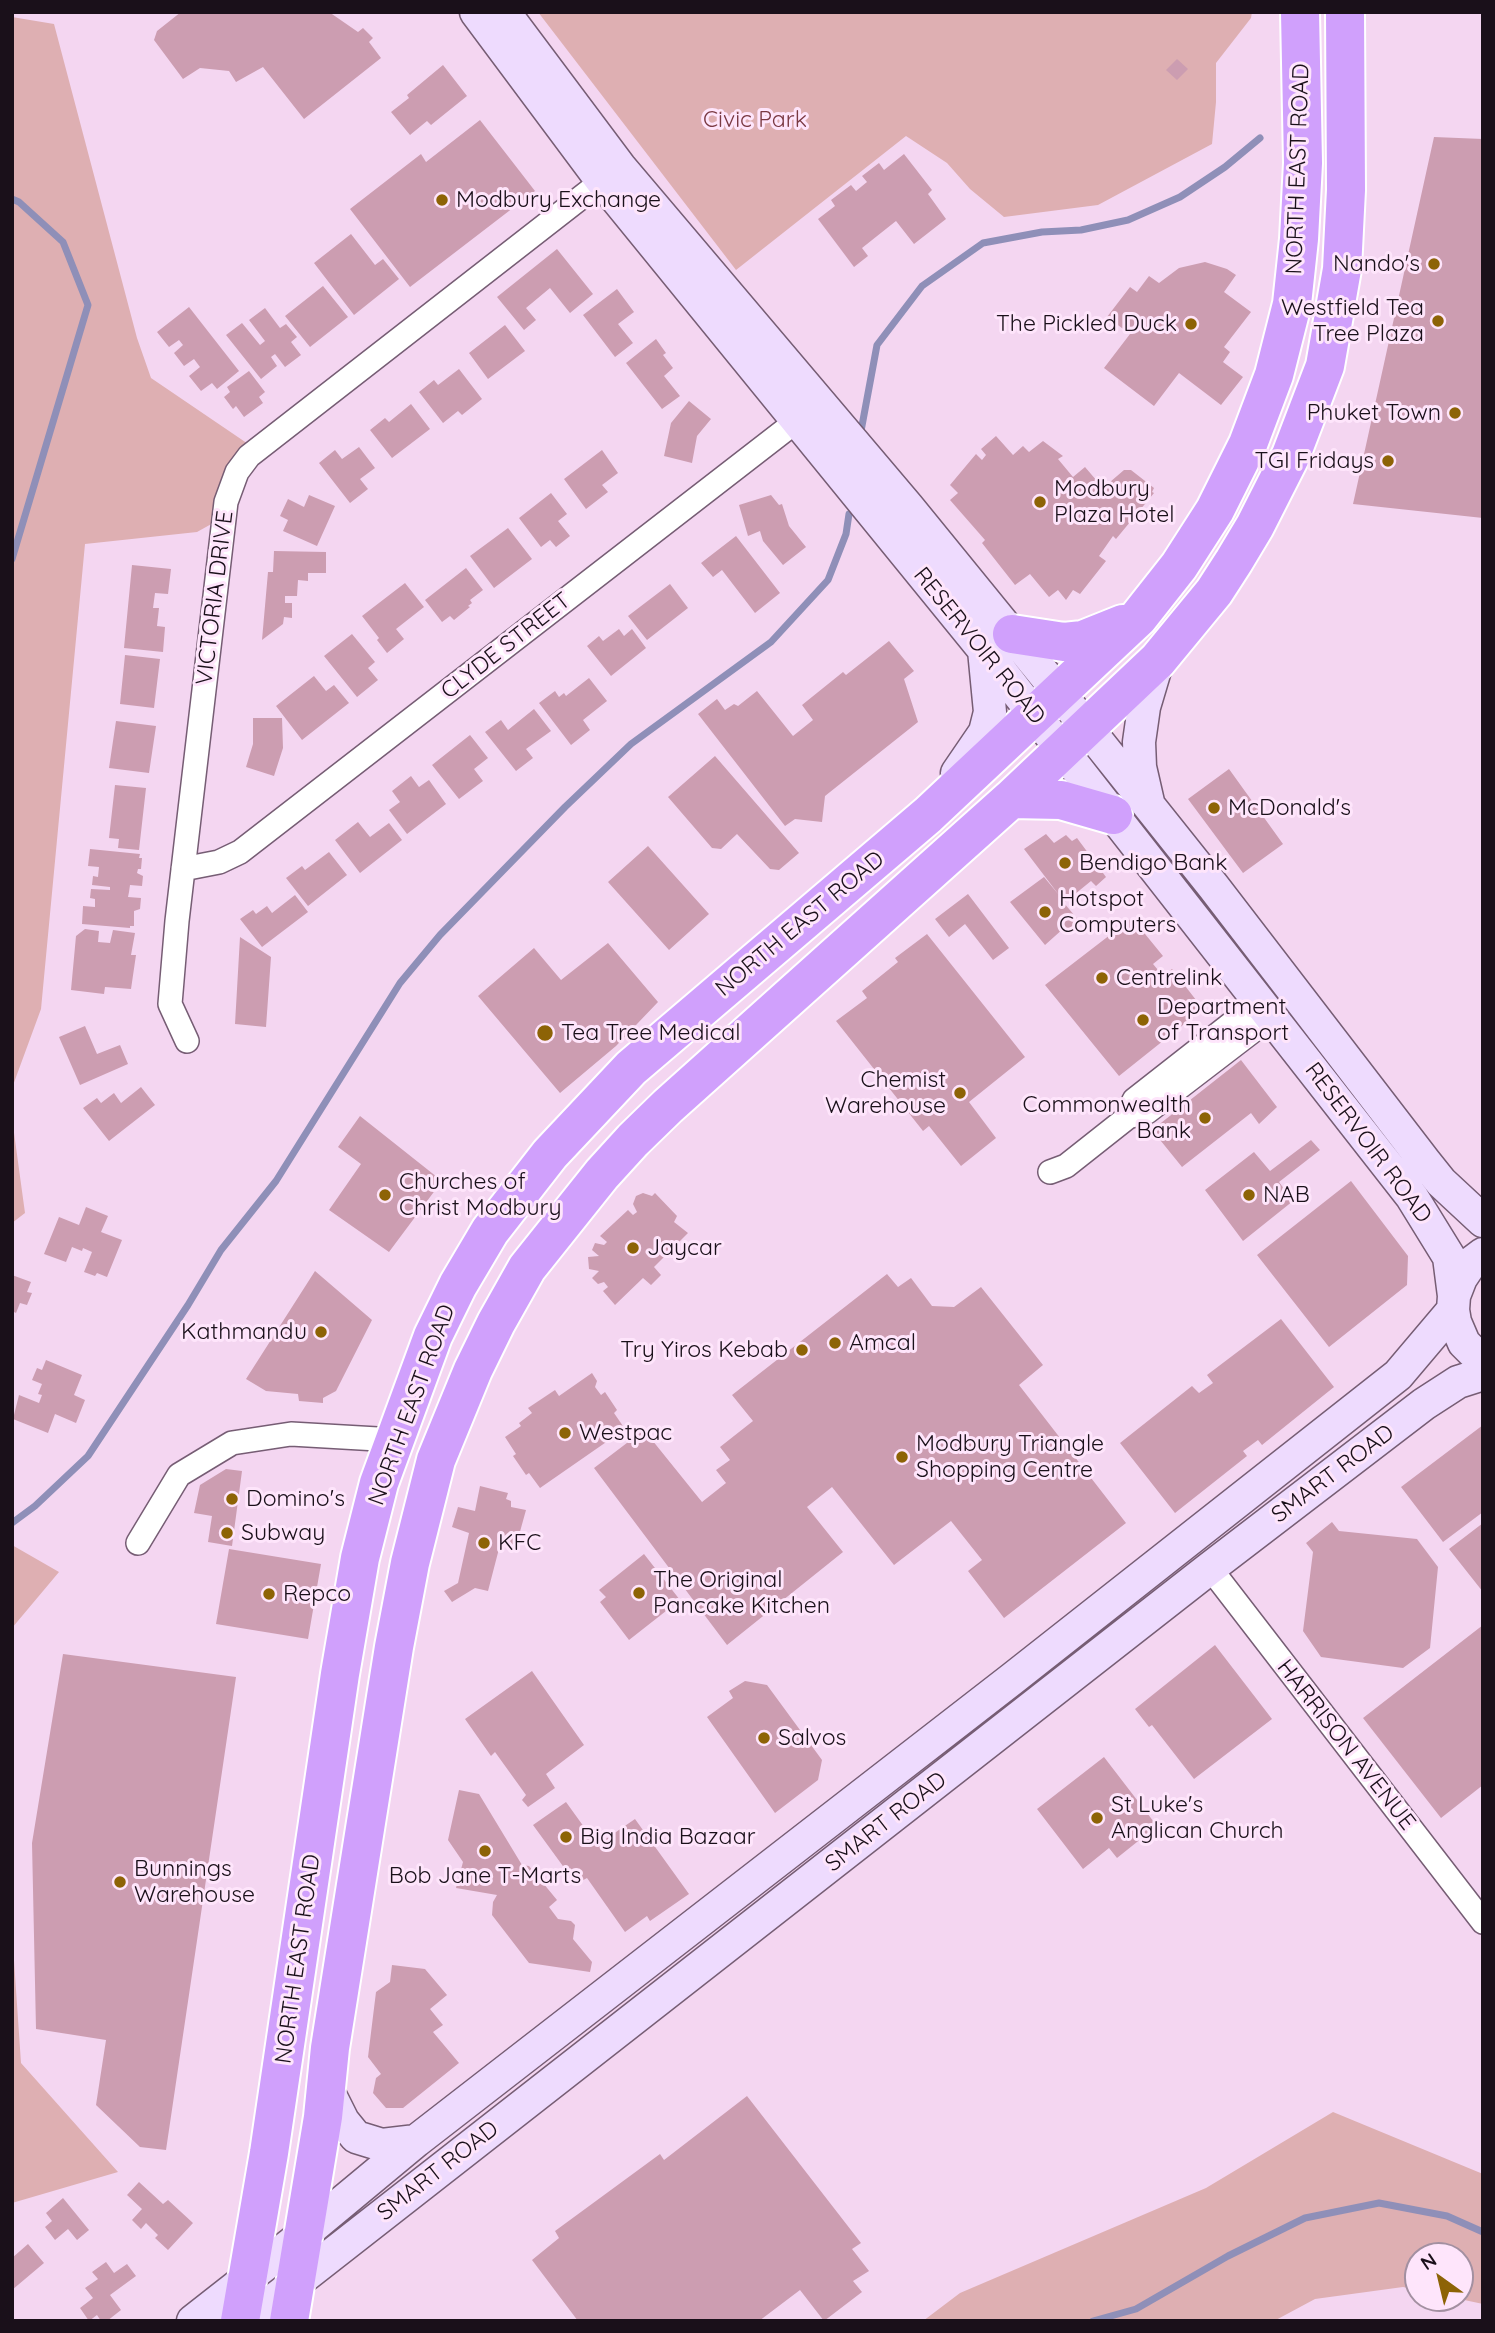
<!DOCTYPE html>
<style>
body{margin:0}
#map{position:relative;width:1495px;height:2333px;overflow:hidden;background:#f4d6f1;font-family:Quicksand,sans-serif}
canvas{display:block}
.frame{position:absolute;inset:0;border:14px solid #1a101a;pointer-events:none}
.north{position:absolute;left:1404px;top:2242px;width:70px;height:70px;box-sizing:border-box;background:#fee5fb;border:2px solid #a390a1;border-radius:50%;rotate:326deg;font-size:19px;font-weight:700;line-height:28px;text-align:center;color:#1a101a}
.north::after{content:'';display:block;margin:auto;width:24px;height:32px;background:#8d6306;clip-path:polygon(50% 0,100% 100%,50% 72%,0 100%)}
</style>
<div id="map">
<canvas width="1495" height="2333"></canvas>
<div class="frame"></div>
<div class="north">N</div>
</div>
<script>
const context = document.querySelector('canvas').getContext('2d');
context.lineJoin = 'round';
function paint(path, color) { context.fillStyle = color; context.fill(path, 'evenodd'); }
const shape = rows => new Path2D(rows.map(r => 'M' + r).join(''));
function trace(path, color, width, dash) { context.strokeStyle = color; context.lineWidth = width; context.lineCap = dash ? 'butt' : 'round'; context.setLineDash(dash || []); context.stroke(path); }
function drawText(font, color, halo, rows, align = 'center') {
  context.font = font + ' Quicksand,sans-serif'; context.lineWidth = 6; context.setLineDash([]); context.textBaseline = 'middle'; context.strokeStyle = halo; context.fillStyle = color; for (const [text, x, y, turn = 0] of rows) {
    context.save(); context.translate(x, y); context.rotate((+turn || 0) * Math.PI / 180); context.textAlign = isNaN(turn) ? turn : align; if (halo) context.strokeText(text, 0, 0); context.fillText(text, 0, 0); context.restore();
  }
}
paint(shape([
 [538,12,1252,12,1251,18,1216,63,1216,102,1212,144,1098,205,1004,217,970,189,947,163,906,136,736,270],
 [12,17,54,24,137,338,151,378,257,450,224,517,197,532,85,544,41,1009,12,1088],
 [12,1118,25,1213,12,1223],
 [12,1545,59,1572,12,1628],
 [12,1931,21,2063,118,2172,12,2203],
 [1333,2112,1483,2174,1483,2304,1455,2298,1460,2298,1460,2256,1418,2256,1418,2290,1403,2287,1315,2299,1274,2321,923,2321,960,2293,1206,2188]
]), '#deafb2');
trace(shape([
 [12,199,19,202,63,242,88,305,12,559],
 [861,431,877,345,922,286,983,243,1042,232,1081,230,1128,220,1180,197,1225,167,1260,138],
 [12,1523,35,1506,88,1456,188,1305,221,1250,276,1181,400,983,440,935,565,807,631,744,771,642,828,580,846,534,849,514],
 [1093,2321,1136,2309,1228,2256,1305,2218,1379,2203,1447,2216,1483,2232]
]), '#8f8fb8', 7);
paint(shape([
 [181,12,329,12,358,32,363,28,373,38,369,42,381,58,304,119,263,67,236,82,229,71,200,68,183,79,154,40,157,31],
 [1177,59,1188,69,1177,80,1166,70],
 [443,65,467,96,431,125,427,121,410,135,391,112,409,98,407,95],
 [480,120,535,191,410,287,350,209,421,154,426,162],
 [1434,137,1483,139,1483,518,1353,504],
 [904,154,932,190,928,194,946,219,914,244,896,221,862,248,868,256,854,267,818,219,835,206,831,200,851,185,856,191,867,182,862,176,879,163,884,170],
 [351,234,375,265,383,259,399,279,354,315,314,263],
 [557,249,593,294,570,313,550,288,526,308,536,320,524,330,497,297],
 [1205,262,1227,269,1236,275,1224,292,1251,312,1224,347,1230,352,1223,362,1243,377,1221,405,1179,373,1154,406,1104,368,1130,334,1107,317,1130,287,1137,292,1149,276,1159,283,1179,268],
 [323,286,348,317,310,347,285,316],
 [617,289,634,312,618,324,633,343,615,357,583,315],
 [189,307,239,371,217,389,212,383,201,391,189,376,200,367,194,359,184,366,174,353,183,345,179,340,169,347,157,332],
 [265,308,280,328,286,324,297,337,291,342,301,355,285,367,275,354,271,357,277,366,261,379,226,335,242,323,260,345,265,341,249,320],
 [505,325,525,351,488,379,469,353],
 [656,339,666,353,663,355,673,368,664,376,680,396,662,409,626,363],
 [459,369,482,399,462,415,458,411,443,423,419,392,434,380,438,385],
 [249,371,265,392,259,397,263,403,244,417,236,406,233,409,224,397,230,392,227,387],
 [689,401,711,419,697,436,692,463,664,456,671,423],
 [411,404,430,429,392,458,370,430,385,418,389,422],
 [996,436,1013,455,1023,446,1029,452,1043,441,1063,456,1058,459,1073,477,1085,467,1103,488,1124,470,1131,470,1154,488,1152,492,1154,493,1116,539,1113,536,1099,556,1106,561,1080,594,1073,590,1066,600,1058,590,1049,597,1030,574,1015,585,982,543,985,540,950,500,958,493,950,485,976,454,982,460,986,455,981,449],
 [359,447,375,468,360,479,368,489,350,503,319,463,335,450,342,459],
 [602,450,618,473,602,485,608,492,586,509,564,479],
 [551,493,567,514,558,521,570,536,556,547,550,540,541,547,519,518],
 [309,495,335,506,317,546,283,531,288,520,280,516,288,499,304,507],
 [771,495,779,505,782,504,789,526,806,547,783,565,763,541,760,531,748,536,739,505],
 [508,528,532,559,494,588,470,556],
 [736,536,780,593,755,613,722,570,713,577,701,563],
 [274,551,326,552,326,573,308,573,308,581,298,580,297,596,285,596,285,603,292,603,292,618,284,617,283,624,262,640,268,572,273,572],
 [132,565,171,569,168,594,155,593,153,608,159,608,157,626,165,627,163,652,124,648],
 [466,568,483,590,470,600,472,603,468,606,470,607,454,620,450,616,442,622,425,600],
 [405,583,424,607,396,629,404,639,387,653,377,640,379,638,362,616],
 [670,584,688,608,647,640,628,616],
 [619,629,624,636,632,629,646,648,611,676,587,646,599,636,603,641],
 [352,634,375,662,368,668,378,680,357,697,324,656],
 [889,641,914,671,904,679,918,722,825,796,822,822,795,819,785,826,698,714,717,699,725,710,734,704,738,706,757,691,793,736,813,720,802,705,843,672,846,675],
 [125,655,160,659,154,708,120,704],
 [314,676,326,691,334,685,349,703,302,740,276,706],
 [589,678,607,701,583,720,590,730,571,745,539,703,555,691,559,697,564,693,566,696],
 [534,709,551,731,526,749,533,758,516,771,485,732,501,720,508,730],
 [253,718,282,718,283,748,274,776,246,767,253,744],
 [116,721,156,726,149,773,109,768],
 [470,735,488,758,474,769,483,781,459,799,432,765],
 [715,756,799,853,779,870,770,869,737,834,721,849,712,848,668,797],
 [1229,769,1283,844,1243,873,1188,799],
 [411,776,419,787,429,780,446,804,407,834,389,810,400,802,392,791],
 [115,785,146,788,139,850,118,848,119,839,109,838],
 [358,822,370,837,389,823,402,840,360,873,335,840],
 [1046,834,1054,843,1066,835,1072,841,1077,838,1106,877,1096,886,1091,881,1064,903,1080,922,1068,932,1064,928,1045,945,1010,902,1044,877,1059,895,1024,849],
 [648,846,709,914,669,950,608,882],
 [90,849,140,854,139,858,142,858,141,869,138,869,137,873,143,876,142,886,130,885,129,892,128,897,141,898,140,909,134,911,134,926,130,926,130,928,82,924,83,906,95,907,95,899,90,898,91,889,110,890,110,887,92,885,93,876,98,877,99,867,88,866],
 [329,852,347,875,308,906,286,878,302,866,305,870],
 [968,894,1009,948,993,960,965,924,949,937,935,919],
 [295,895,308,912,262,947,240,919,253,910,256,914,267,906,272,913],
 [1132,918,1163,956,1153,964,1163,976,1172,969,1203,1009,1119,1076,1045,985],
 [85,929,99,931,98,942,110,943,113,930,135,933,131,955,136,955,131,989,105,987,104,994,71,990,76,936],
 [927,934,1025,1057,969,1102,996,1138,961,1166,929,1126,923,1131,836,1021,867,998,862,991,898,962,895,958],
 [240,937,271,957,266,1027,235,1024],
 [608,943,658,1002,616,1046,560,1093,478,996,534,948,561,980],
 [85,1026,97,1054,120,1045,128,1064,80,1085,59,1037],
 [1241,1060,1277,1107,1259,1124,1251,1113,1182,1167,1152,1130],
 [141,1087,155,1105,109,1141,83,1108,97,1098,101,1103,114,1093,121,1103],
 [360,1116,442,1181,389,1252,329,1210,361,1164,338,1147],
 [1311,1140,1320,1150,1279,1182,1293,1201,1243,1241,1205,1190,1254,1152,1270,1171],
 [1351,1181,1408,1256,1407,1285,1329,1347,1257,1255],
 [643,1193,652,1196,655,1193,677,1216,674,1222,688,1233,654,1267,661,1275,651,1285,643,1278,615,1305,603,1291,608,1287,604,1282,598,1284,592,1278,599,1271,589,1269,588,1257,599,1256,592,1250,595,1243,604,1245,607,1242,600,1236,628,1210,633,1215,637,1212,633,1204,636,1196],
 [86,1207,108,1216,101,1232,122,1240,107,1277,97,1273,95,1276,84,1272,92,1252,83,1248,82,1251,72,1247,66,1262,44,1254,59,1217,79,1225],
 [315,1271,372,1320,336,1391,323,1398,323,1403,299,1401,298,1394,266,1391,246,1379],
 [887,1274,898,1287,911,1278,932,1306,954,1307,981,1287,1043,1365,1019,1385,1126,1523,1004,1618,968,1571,982,1560,951,1521,894,1565,832,1487,807,1507,843,1552,727,1645,594,1468,644,1430,702,1502,726,1483,716,1470,730,1460,720,1447,753,1421,732,1395],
 [12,1275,31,1282,27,1292,32,1293,27,1305,20,1303,16,1313,12,1311],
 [1281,1319,1334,1387,1262,1445,1258,1440,1243,1451,1247,1456,1175,1513,1120,1443,1192,1386,1199,1393,1213,1383,1207,1375],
 [46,1360,82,1375,74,1395,85,1400,76,1423,55,1414,48,1433,13,1419,19,1395,39,1403,42,1395,38,1394,42,1384,32,1380,37,1368,42,1370],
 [592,1373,597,1381,595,1387,601,1395,605,1392,617,1410,614,1413,625,1429,540,1488,529,1473,526,1475,513,1456,516,1454,505,1437,521,1426,519,1423,532,1413,528,1408,555,1390,559,1396],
 [1483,1425,1483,1512,1443,1542,1401,1487],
 [226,1469,242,1471,232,1546,208,1542,212,1516,194,1513,200,1485],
 [480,1486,508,1493,506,1499,511,1501,511,1507,526,1510,516,1546,501,1541,488,1591,475,1588,452,1602,444,1591,458,1583,469,1533,452,1527,458,1507,475,1511],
 [1332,1522,1339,1531,1417,1539,1438,1567,1430,1648,1403,1668,1321,1657,1303,1631,1313,1552,1306,1543],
 [1483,1523,1483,1592,1449,1549],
 [229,1549,321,1564,308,1639,216,1624],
 [644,1554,680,1600,629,1640,600,1602,606,1597,599,1590],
 [1483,1625,1483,1785,1441,1818,1363,1718],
 [1215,1645,1272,1719,1194,1779,1152,1725,1149,1727,1135,1709],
 [63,1654,236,1677,166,2150,140,2147,96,2105,106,2040,36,2029,32,1843],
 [532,1671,584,1745,546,1774,555,1788,528,1807,522,1800,526,1795,495,1752,491,1756,465,1719],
 [745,1681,767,1685,822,1760,818,1780,775,1813,707,1717,733,1698,729,1691],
 [1104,1757,1157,1826,1117,1858,1109,1848,1083,1869,1037,1809],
 [459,1790,479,1794,522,1865,529,1866,557,1900,549,1907,558,1919,571,1921,575,1925,573,1939,592,1962,590,1972,529,1963,492,1915,493,1902,497,1895,456,1888,463,1862,448,1840],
 [566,1802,597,1845,635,1819,689,1894,650,1921,647,1916,625,1932,587,1878,576,1884,533,1825],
 [392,1965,425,1969,447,1995,430,2009,443,2025,433,2032,459,2063,403,2108,386,2108,373,2093,376,2078,381,2074,368,2057,376,1992,390,1982],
 [747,2096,861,2243,852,2249,869,2271,853,2281,862,2292,824,2321,800,2290,759,2321,578,2321,532,2260,559,2238,555,2231,660,2154,664,2160],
 [139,2182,163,2204,168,2200,193,2223,168,2250,155,2238,158,2235,146,2223,141,2229,132,2220,142,2209,127,2195],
 [63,2198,89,2230,77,2240,68,2229,55,2240,45,2227,52,2221,46,2213],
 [28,2244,44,2263,12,2290,12,2258],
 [106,2262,114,2273,127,2264,136,2276,110,2295,121,2310,107,2321,101,2321,97,2315,89,2321,80,2308,93,2298,85,2288,98,2279,92,2272]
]), '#cc9db1');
const minor = shape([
 [183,869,219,862,240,852,807,413],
 [187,1041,170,1004,177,921,226,502,237,472,249,456,615,171],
 [1128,1117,1134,1100,1259,1002],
 [1050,1172,1066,1166,1128,1117,1147,1112,1271,1017],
 [138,1543,179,1475,232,1443,291,1434,395,1440],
 [1210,1568,1483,1922]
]);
const secondary = shape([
 [476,12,602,181,984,650,1412,1197,1449,1257,1454,1296],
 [504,12,620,167,908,507,1044,674,1213,886,1425,1162,1441,1182,1483,1221],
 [957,773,985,732,990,712,984,650],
 [1148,802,1140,767,1139,742,1144,707,1158,660],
 [1483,1254,1471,1263,1461,1278,1454,1296,1453,1310,1455,1322,1464,1343,1483,1362],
 [326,2087,343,2121,356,2137,382,2145,416,2141],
 [193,2321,304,2234,416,2141,1012,1679,1398,1375,1453,1310],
 [247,2321,1210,1568,1424,1404,1458,1382,1483,1374]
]);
const trunk = shape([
 [1012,634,1064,642,1083,640,1123,624],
 [1011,799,1061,800,1113,815],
 [240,2321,269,2153,340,1674,360,1558,379,1483,433,1336,458,1285,490,1231,550,1154,631,1068,928,815,1138,618,1179,566,1215,510,1248,444,1274,375,1292,304,1299,239,1303,163,1300,12],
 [289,2321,323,2117,330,2048,394,1647,410,1563,436,1460,473,1370,496,1323,527,1268,602,1174,633,1140,668,1106,1011,799,1158,660,1214,592,1234,561,1255,526,1291,455,1325,366,1342,269,1346,190,1345,12]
]);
trace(minor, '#765d74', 26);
trace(secondary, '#765d74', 35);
trace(trunk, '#fff', 42);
trace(minor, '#fff', 23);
trace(secondary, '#eedbfe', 32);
trace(trunk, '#d0a0fc', 38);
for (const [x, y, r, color] of [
 [442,200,7,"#8d6306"],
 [1434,264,7,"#8d6306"],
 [1438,321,7,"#8d6306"],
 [1191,324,7,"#8d6306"],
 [1455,413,7,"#8d6306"],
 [1388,461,7,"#8d6306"],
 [1040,502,7,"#8d6306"],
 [1214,808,7,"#8d6306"],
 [1065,863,7,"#8d6306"],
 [1045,912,7,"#8d6306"],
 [1102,978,7,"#8d6306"],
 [1143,1020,7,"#8d6306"],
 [545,1033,9,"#8d6306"],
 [960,1093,7,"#8d6306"],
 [1205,1118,7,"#8d6306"],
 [385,1195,7,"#8d6306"],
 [1249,1195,7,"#8d6306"],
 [633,1248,7,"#8d6306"],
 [321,1332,7,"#8d6306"],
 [835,1343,7,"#8d6306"],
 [802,1350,7,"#8d6306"],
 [565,1433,7,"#8d6306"],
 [902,1457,7,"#8d6306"],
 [232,1499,7,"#8d6306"],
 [227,1533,7,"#8d6306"],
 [484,1543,7,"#8d6306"],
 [639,1593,7,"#8d6306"],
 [269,1594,7,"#8d6306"],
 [764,1738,7,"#8d6306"],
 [1097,1818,7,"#8d6306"],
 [566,1837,7,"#8d6306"],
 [485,1851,7,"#8d6306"],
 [120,1882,7,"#8d6306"]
]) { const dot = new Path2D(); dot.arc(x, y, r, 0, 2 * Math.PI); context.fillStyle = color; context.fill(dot); trace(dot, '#fee5fb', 2.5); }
drawText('23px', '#7a3942', '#fee5fb', [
 ["Civic Park",755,120]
]);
drawText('23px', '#1a101a', '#fee5fb', [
 ["NORTH EAST ROAD",1298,169,-88],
 ["VICTORIA DRIVE",215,598,-83],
 ["CLYDE STREET",506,646,-38],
 ["RESERVOIR ROAD",979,646,51],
 ["NORTH EAST ROAD",800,924,-40],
 ["RESERVOIR ROAD",1368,1143,53],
 ["NORTH EAST ROAD",412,1405,-70],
 ["SMART ROAD",1333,1474,-37],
 ["HARRISON AVENUE",1346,1745,52],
 ["SMART ROAD",886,1822,-38],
 ["NORTH EAST ROAD",298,1959,-82],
 ["SMART ROAD",438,2171,-38]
]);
drawText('23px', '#1a101a', '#fee5fb', [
 ["Modbury Exchange",456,200],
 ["Nando's",1420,264,"right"],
 ["Westfield Tea",1424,308,"right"],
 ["Tree Plaza",1424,334,"right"],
 ["The Pickled Duck",1177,324,"right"],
 ["Phuket Town",1441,413,"right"],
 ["TGI Fridays",1374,461,"right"],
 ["Modbury",1054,489],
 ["Plaza Hotel",1054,515],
 ["McDonald's",1228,808],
 ["Bendigo Bank",1079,863],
 ["Hotspot",1059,899],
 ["Computers",1059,925],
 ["Centrelink",1116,978],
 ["Department",1157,1007],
 ["of Transport",1157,1033],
 ["Tea Tree Medical",561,1033],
 ["Chemist",946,1080,"right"],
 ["Warehouse",946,1106,"right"],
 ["Commonwealth",1191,1105,"right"],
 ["Bank",1191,1131,"right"],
 ["Churches of",399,1182],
 ["Christ Modbury",399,1208],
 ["NAB",1263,1195],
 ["Jaycar",647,1248],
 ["Kathmandu",307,1332,"right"],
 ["Amcal",849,1343],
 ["Try Yiros Kebab",788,1350,"right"],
 ["Westpac",579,1433],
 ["Modbury Triangle",916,1444],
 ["Shopping Centre",916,1470],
 ["Domino's",246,1499],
 ["Subway",241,1533],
 ["KFC",498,1543],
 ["The Original",653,1580],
 ["Pancake Kitchen",653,1606],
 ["Repco",283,1594],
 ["Salvos",778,1738],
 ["St Luke's",1111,1805],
 ["Anglican Church",1111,1831],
 ["Big India Bazaar",580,1837],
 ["Bunnings",134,1869],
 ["Warehouse",134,1895],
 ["Bob Jane T-Marts",485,1876,"center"]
], 'left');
</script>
